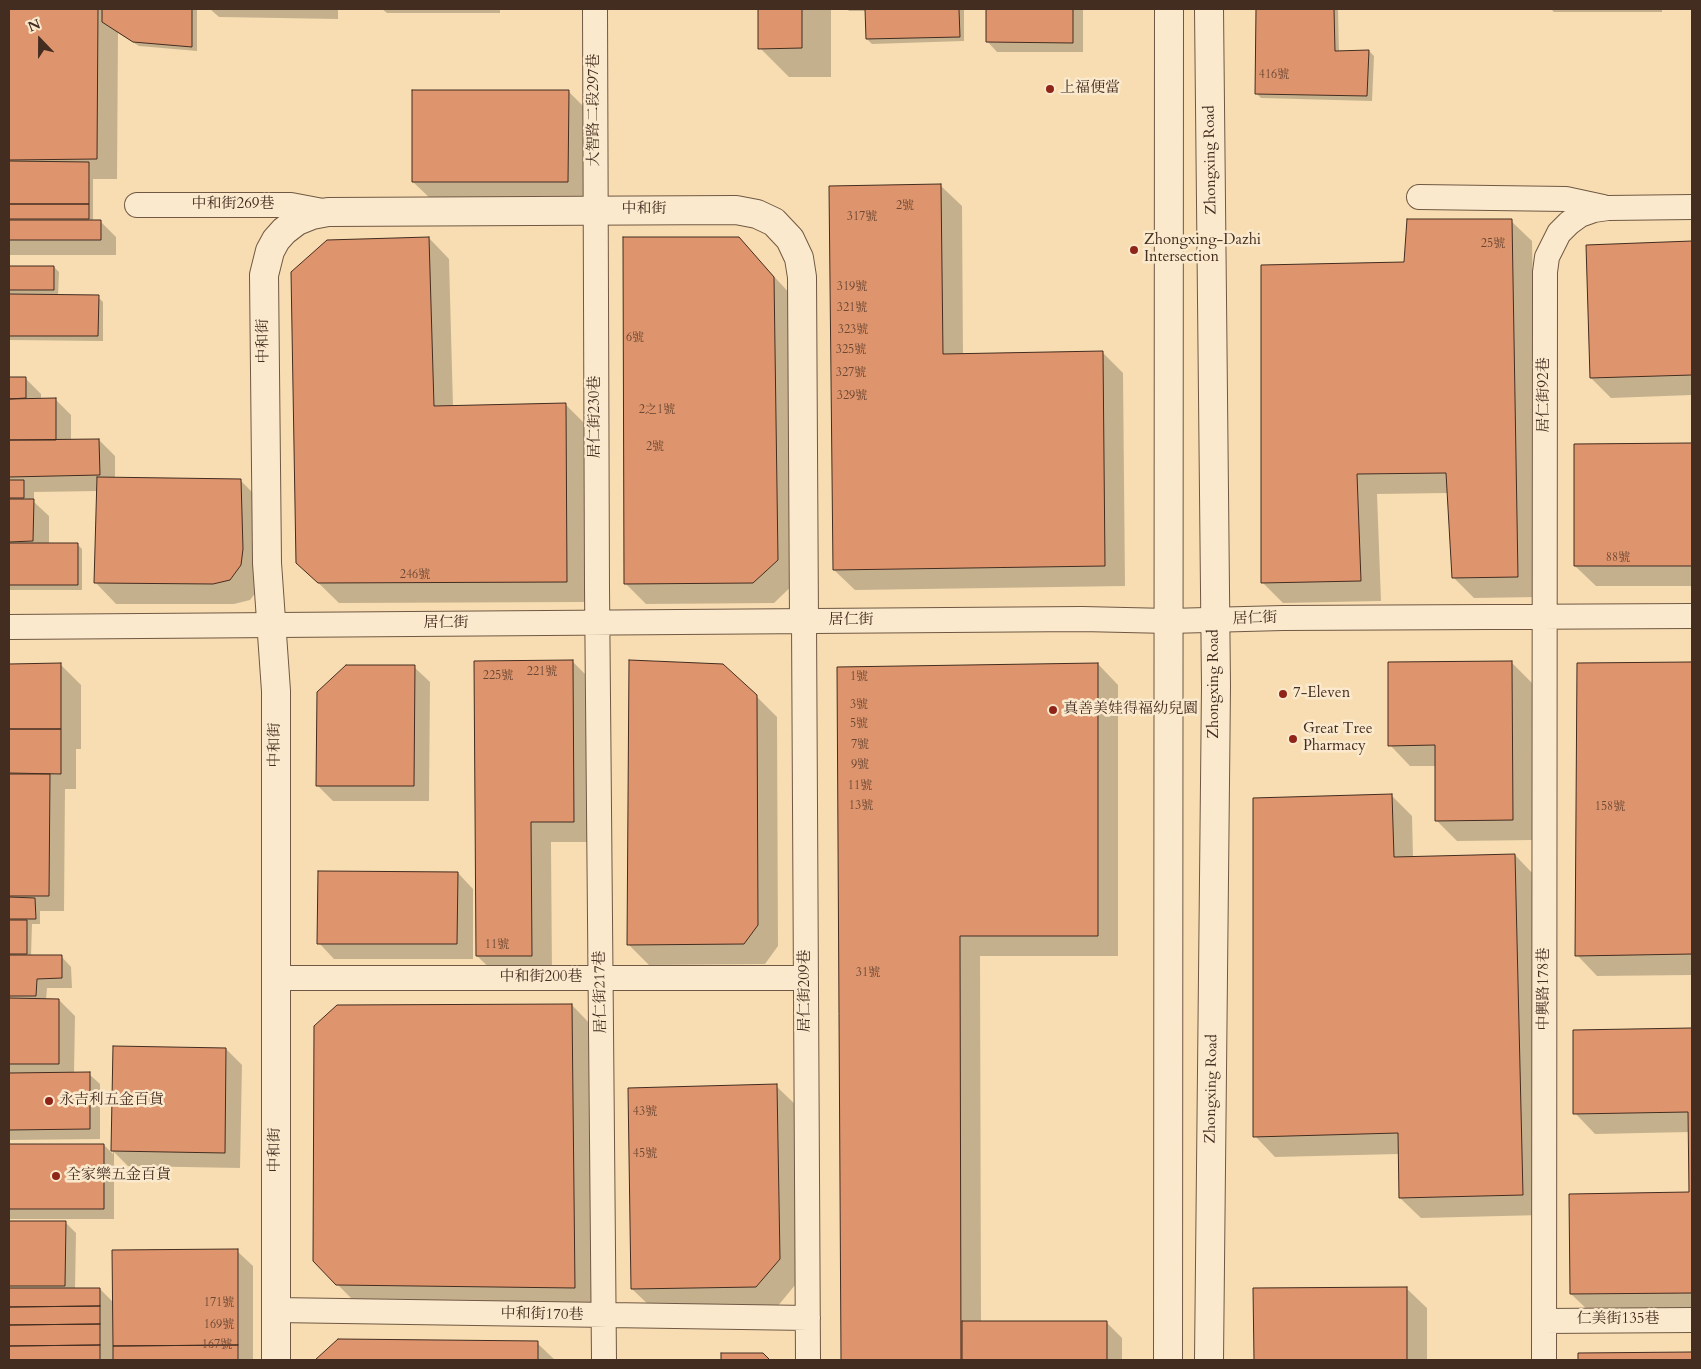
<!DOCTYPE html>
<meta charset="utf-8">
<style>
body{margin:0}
#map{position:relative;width:1701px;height:1369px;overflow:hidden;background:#f7ddb1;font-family:Cardo,serif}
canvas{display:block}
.frame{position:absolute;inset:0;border:10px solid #432c20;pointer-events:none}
.north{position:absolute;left:15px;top:15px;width:50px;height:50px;-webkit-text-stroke:4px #fae9cc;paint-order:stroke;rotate:338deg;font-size:14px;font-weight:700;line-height:20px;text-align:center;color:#432c20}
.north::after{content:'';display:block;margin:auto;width:18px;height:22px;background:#432c20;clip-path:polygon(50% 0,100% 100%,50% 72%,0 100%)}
</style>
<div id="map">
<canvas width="1701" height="1369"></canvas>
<div class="frame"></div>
<div class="north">N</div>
</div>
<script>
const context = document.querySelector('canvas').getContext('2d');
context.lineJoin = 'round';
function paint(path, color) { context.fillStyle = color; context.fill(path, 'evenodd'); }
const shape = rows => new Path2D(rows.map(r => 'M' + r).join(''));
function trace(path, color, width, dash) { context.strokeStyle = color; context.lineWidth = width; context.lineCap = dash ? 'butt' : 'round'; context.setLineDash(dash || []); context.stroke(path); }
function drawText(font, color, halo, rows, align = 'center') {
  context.font = font + ' Cardo,"Noto Serif TC",serif'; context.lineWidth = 5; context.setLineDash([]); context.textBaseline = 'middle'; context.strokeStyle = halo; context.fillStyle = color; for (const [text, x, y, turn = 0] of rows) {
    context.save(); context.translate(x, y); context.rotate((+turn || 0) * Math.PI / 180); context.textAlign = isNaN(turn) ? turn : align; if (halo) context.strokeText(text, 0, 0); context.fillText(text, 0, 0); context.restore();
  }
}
paint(shape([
 [9,9,197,9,197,51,139,46,118,33,117,179,93,179,93,221,100,221,116,237,116,255,9,255],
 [210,9,338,9,338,19,219,17],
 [382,9,500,9,500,13,387,13],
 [759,9,831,9,831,77,789,77,760,48],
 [847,9,964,9,964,41,872,44,867,39,866,11,849,11],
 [987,9,1083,9,1083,52,997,52,987,41],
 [1257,9,1338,9,1339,52,1369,51,1374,56,1372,101,1261,98,1256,93],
 [1551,9,1662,9,1662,12,1554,12],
 [568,91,589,112,589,202,434,202,413,182],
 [941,186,962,206,963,355,1102,352,1123,373,1125,586,855,590,834,570],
 [1511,221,1532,241,1538,597,1474,598,1454,578,1448,493,1377,494,1381,601,1283,603,1262,582,1405,263],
 [429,238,449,259,453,407,566,405,586,425,587,602,339,603,297,562],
 [738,238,795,299,798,580,774,603,646,604,625,583],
 [1692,243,1692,395,1611,398,1591,378,1587,246],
 [9,267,54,267,59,272,58,296,98,297,103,302,103,341,9,340],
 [9,378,25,378,41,394,41,400,55,399,71,415,71,441,99,440,115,456,115,479,240,480,261,501,261,586,250,600,234,604,116,604,96,583,98,491,34,492,34,502,49,516,49,544,77,544,82,549,82,590,9,590],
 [1575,445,1692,445,1692,586,1596,586,1575,566],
 [572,661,593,682,594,842,551,842,552,976,498,976,477,956],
 [1511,662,1532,683,1533,840,1457,841,1436,820,1436,766,1410,766,1390,745],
 [1692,663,1692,975,1597,976,1577,955,1578,665],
 [60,664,81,685,81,749,76,749,76,789,65,789,64,911,40,911,40,924,32,924,31,956,61,956,71,967,72,988,47,988,46,1000,59,1000,75,1016,74,1074,89,1074,100,1084,100,1139,9,1140,9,666],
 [1098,664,1118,685,1118,956,980,956,981,1322,1106,1322,1122,1338,1122,1360,842,1360,838,668],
 [414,667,430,682,429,801,333,801,317,785],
 [756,696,777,717,778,946,765,964,649,965,628,944],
 [1392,796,1412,816,1413,858,1515,855,1535,876,1543,1215,1421,1218,1400,1198,1399,1154,1275,1157,1255,1136],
 [458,873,473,889,473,959,334,959,319,943],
 [572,1005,592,1026,595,1308,358,1305,337,1284],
 [1692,1030,1692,1313,1592,1314,1571,1294,1691,1193,1690,1132,1595,1134,1575,1113,1574,1032],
 [114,1048,226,1049,242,1065,240,1168,128,1166,114,1152,114,1219,9,1219,9,1145,104,1145,113,1154],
 [776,1086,797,1106,800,1279,777,1307,653,1309,632,1289],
 [9,1222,66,1223,76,1233,75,1289,100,1289,114,1303,237,1251,253,1266,253,1360,9,1360],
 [1406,1288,1427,1308,1427,1360,1255,1360,1255,1290],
 [338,1340,537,1343,555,1360,317,1360],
 [1692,1354,1692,1360,1579,1360,1579,1355]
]), '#0003');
const building = shape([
 [9,9,98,9,97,159,9,160,9,9],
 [102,9,192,9,192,47,133,42,102,22,102,9],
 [758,9,802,9,802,48,758,49,758,9],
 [865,9,959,9,960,37,866,39,865,9],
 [986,9,1073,9,1073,43,986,42,986,9],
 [1256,9,1334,9,1335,51,1369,50,1367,96,1255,94,1256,9],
 [412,90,569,90,568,182,412,182,412,90],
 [9,161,89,162,89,204,9,204,9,161],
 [941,184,943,354,1103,351,1105,566,833,570,829,186,941,184],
 [9,204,89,204,89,219,9,219,9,204],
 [1407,219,1512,219,1518,577,1452,578,1446,473,1357,474,1361,581,1261,583,1261,265,1404,262,1407,219],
 [9,220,101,220,101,240,9,240,9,220],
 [429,237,434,406,566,403,567,582,318,583,296,563,291,272,327,240,429,237],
 [623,237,739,237,774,277,778,560,753,583,624,584,623,237],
 [1692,241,1692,375,1590,378,1586,245,1692,241],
 [9,266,54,266,54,290,9,290,9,266],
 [9,294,99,295,98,336,9,336,9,294],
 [9,377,26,377,26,398,9,399,9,377],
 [56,398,56,440,9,440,9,399,56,398],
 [99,439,100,475,9,477,9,440,99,439],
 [1692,443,1692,566,1574,566,1574,444,1692,443],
 [97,477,241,479,243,549,241,565,230,580,213,584,94,583,97,477],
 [9,480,24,480,24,498,9,498,9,480],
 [9,499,34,499,33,541,9,542,9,499],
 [9,543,78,543,78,585,9,585,9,543],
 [573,660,574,822,531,822,532,956,476,956,474,661,573,660],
 [629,660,723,664,757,695,758,925,744,944,627,945,629,660],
 [1512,661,1513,820,1435,821,1435,745,1388,746,1388,662,1512,661],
 [1692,662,1692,954,1575,956,1577,663,1692,662],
 [61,663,61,729,9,729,9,664,61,663],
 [1098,663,1098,936,960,936,961,1360,841,1360,837,667,1098,663],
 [346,665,415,665,414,786,316,786,317,692,346,665],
 [9,729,61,729,61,774,9,773,9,729],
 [9,774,50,774,49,896,9,896,9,774],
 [1392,794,1394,857,1515,854,1523,1195,1399,1198,1398,1133,1253,1137,1253,798,1392,794],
 [318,871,458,872,457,944,317,944,318,871],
 [9,897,35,898,36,919,9,919,9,897],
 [9,920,27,920,27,954,9,954,9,920],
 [9,955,62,955,62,978,37,979,36,996,9,996,9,955],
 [9,998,59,999,59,1064,9,1064,9,998],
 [572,1004,575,1288,336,1285,313,1261,314,1026,337,1005,572,1004],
 [1692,1028,1692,1293,1570,1294,1569,1194,1689,1192,1688,1112,1573,1114,1573,1030,1692,1028],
 [113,1046,226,1048,225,1153,111,1151,113,1046],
 [90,1072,90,1129,9,1130,9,1073,90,1072],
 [777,1084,780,1259,756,1287,631,1289,628,1088,777,1084],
 [9,1144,104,1144,104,1209,9,1209,9,1144],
 [9,1221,66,1221,65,1286,9,1286,9,1221],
 [238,1249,238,1345,113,1346,112,1250,238,1249],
 [1407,1287,1407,1360,1254,1360,1253,1288,1407,1287],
 [9,1288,100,1288,100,1306,9,1307,9,1288],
 [100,1306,100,1324,9,1325,9,1307,100,1306],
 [962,1321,1107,1321,1107,1360,962,1360,962,1321],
 [100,1324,100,1345,9,1346,9,1325,100,1324],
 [338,1339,538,1341,538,1360,315,1360,338,1339],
 [100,1345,100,1360,9,1360,9,1346,100,1345],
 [238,1345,238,1360,113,1360,113,1346,238,1345],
 [1692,1352,1692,1360,1578,1360,1578,1353,1692,1352],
 [721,1353,763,1353,770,1360,721,1360,721,1353]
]);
paint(building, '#de956d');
trace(building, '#432c20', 1);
const minor = shape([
 [595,9,597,588,604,1360],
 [1419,197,1566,199,1603,207],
 [137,205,291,205,328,212],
 [804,621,808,1360],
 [9,627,1082,619,1169,621,1283,618,1692,616],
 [276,978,806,978],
 [276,1310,808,1318],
 [1544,1321,1692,1320],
 [1544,1360,1545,272,1547,257,1559,233,1569,223,1580,215,1594,210,1608,208,1692,207]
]);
const tertiary = shape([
 [1209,9,1216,686,1209,1360],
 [276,1360,276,691,267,563,264,275,270,251,276,240,284,231,297,221,312,215,328,212,736,210,757,214,774,222,790,239,799,258,802,277,804,621],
 [1168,1360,1169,9]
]);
trace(minor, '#705844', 26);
trace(tertiary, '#705844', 30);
trace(minor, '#fae9cc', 24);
trace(tertiary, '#fae9cc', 28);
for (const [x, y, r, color] of [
 [1050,89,5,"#8f2418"],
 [1134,250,5,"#8f2418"],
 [1283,694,5,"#8f2418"],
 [1053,710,5,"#8f2418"],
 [1293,739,5,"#8f2418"],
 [49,1101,5,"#8f2418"],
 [56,1176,5,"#8f2418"]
]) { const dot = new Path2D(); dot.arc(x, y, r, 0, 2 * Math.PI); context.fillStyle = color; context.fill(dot); trace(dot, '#fae9cc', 2); }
drawText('12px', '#6a4633', null, [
 ["416號",1274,75],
 ["2號",905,206],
 ["317號",862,217],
 ["25號",1493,244],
 ["319號",852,287],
 ["321號",852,308],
 ["323號",853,330],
 ["6號",635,338],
 ["325號",851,350],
 ["327號",851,373],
 ["329號",852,396],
 ["2之1號",657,410],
 ["2號",655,447],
 ["88號",1618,558],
 ["246號",415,575],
 ["221號",542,672],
 ["225號",498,676],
 ["1號",859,677],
 ["3號",859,705],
 ["5號",859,724],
 ["7號",860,745],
 ["9號",860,765],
 ["11號",860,786],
 ["13號",861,806],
 ["158號",1610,807],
 ["11號",497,945],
 ["31號",868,973],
 ["43號",645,1112],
 ["45號",645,1154],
 ["171號",219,1303],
 ["169號",219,1325],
 ["167號",217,1345]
]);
drawText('15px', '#432c20', '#fae9cc', [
 ["上福便當",1060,89],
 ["Zhongxing-Dazhi",1144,241],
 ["Intersection",1144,258],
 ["7-Eleven",1293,694],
 ["真善美娃得福幼兒園",1063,710],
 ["Great Tree",1303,730],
 ["Pharmacy",1303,747],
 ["永吉利五金百貨",59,1101],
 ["全家樂五金百貨",66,1176]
], 'left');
drawText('15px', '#432c20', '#fae9cc', [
 ["大智路二段297巷",595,110,-90],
 ["Zhongxing Road",1211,160,-91],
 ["中和街269巷",233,205],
 ["中和街",644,210],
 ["中和街",264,341,-91],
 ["居仁街92巷",1545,395,-90],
 ["居仁街230巷",596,417,-90],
 ["居仁街",1255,619,-2],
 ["居仁街",851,621],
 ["居仁街",446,624],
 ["Zhongxing Road",1215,684,-90],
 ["中和街",276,745,-90],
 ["中和街200巷",541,978],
 ["中興路178巷",1545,989,-90],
 ["居仁街209巷",806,991,-90],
 ["居仁街217巷",601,992,-91],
 ["Zhongxing Road",1212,1089,-89],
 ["中和街",276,1150,-90],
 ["中和街170巷",542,1315,1],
 ["仁美街135巷",1618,1320]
]);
</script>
